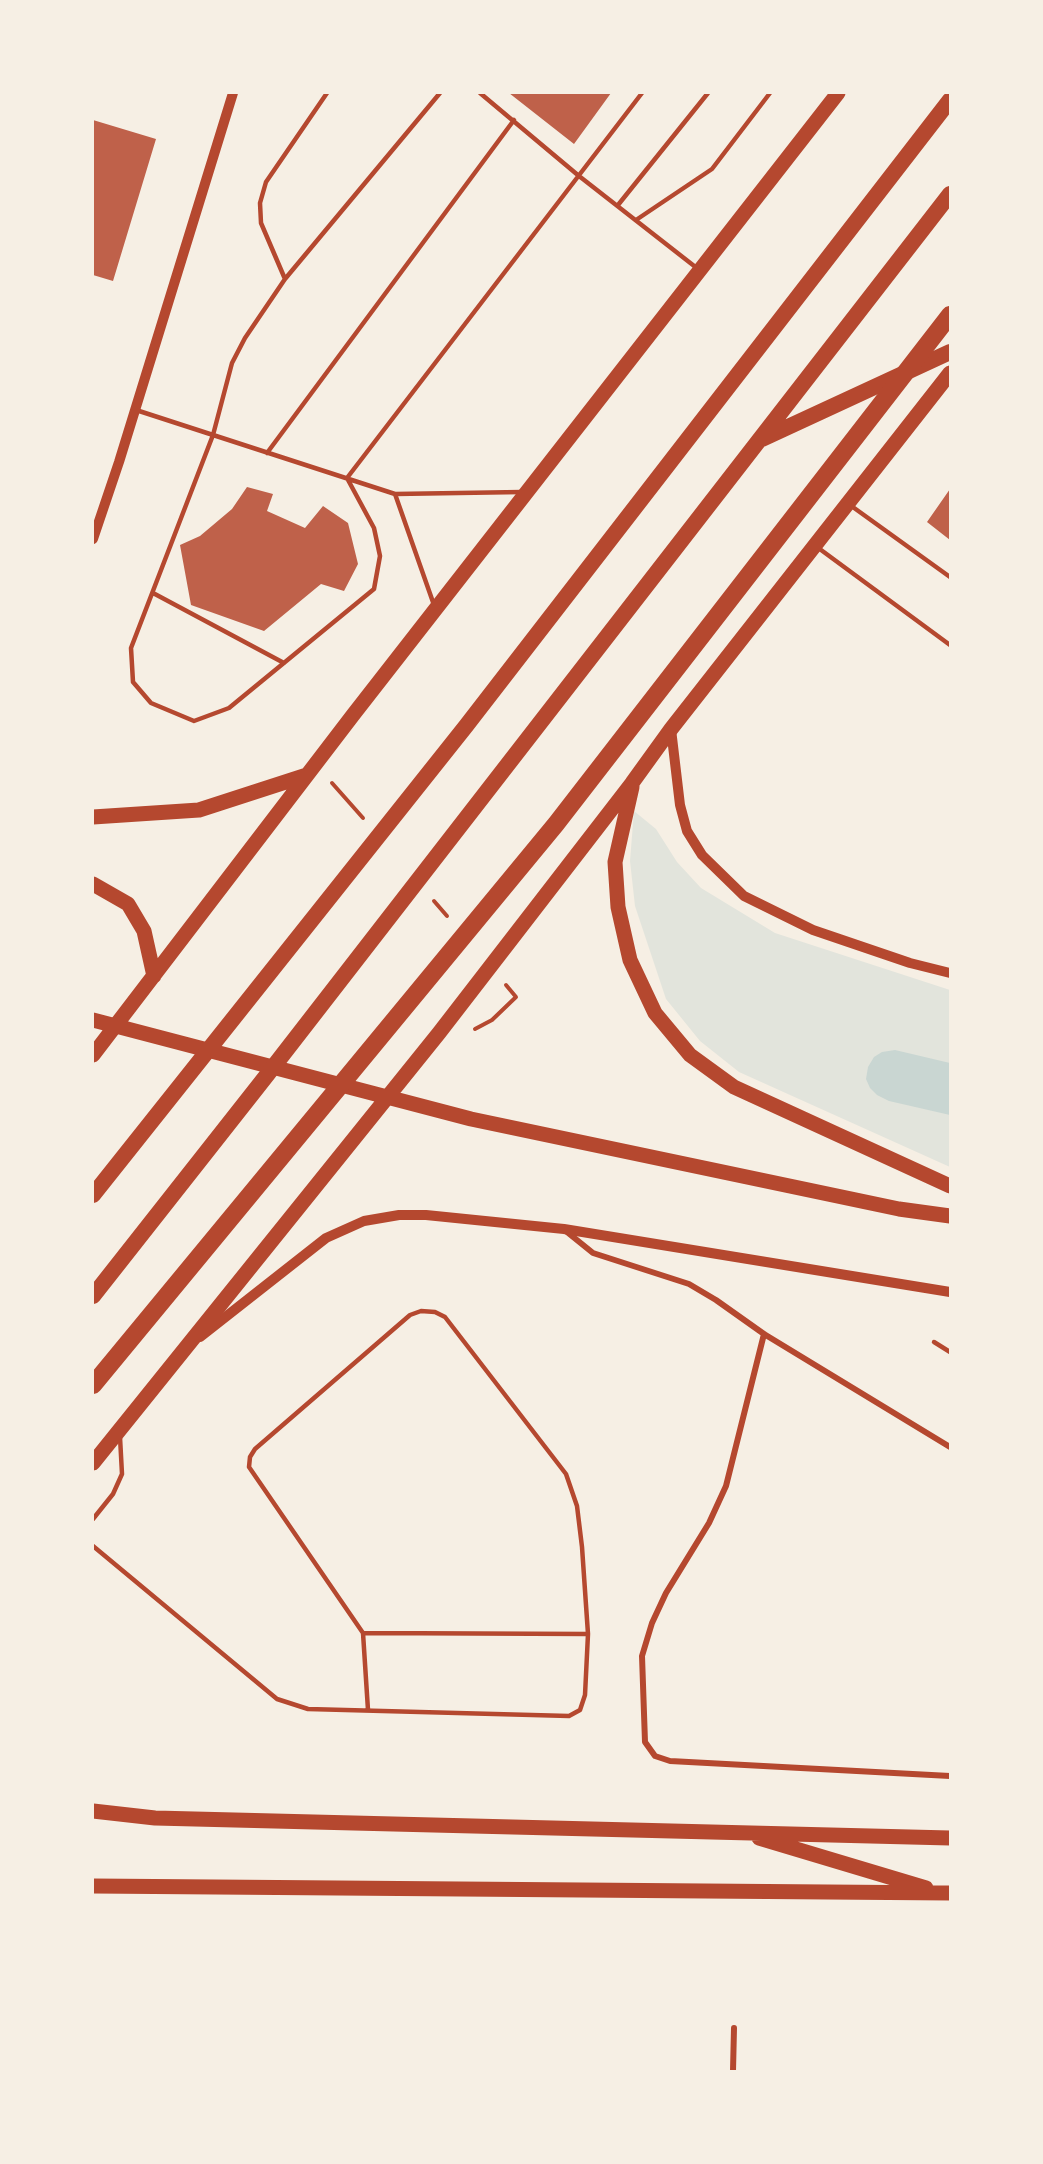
<!DOCTYPE html>
<style>
body{margin:0}
#map{position:relative;width:1043px;height:2164px;overflow:hidden;background:#f6efe4;font-family:"PT Sans Narrow",sans-serif}
canvas{display:block}
.frame{position:absolute;inset:0;border:94px solid #f6efe4;pointer-events:none}
</style>
<div id="map">
<canvas width="1043" height="2164"></canvas>
<div class="frame"></div>
</div>
<script>
const context = document.querySelector('canvas').getContext('2d');
context.lineJoin = 'round';
function paint(path, color) { context.fillStyle = color; context.fill(path, 'evenodd'); }
const shape = rows => new Path2D(rows.map(r => 'M' + r).join(''));
function trace(path, color, width, dash) { context.strokeStyle = color; context.lineWidth = width; context.lineCap = dash ? 'butt' : 'round'; context.setLineDash(dash || []); context.stroke(path); }
paint(shape([
 [634,811,656,829,677,862,701,888,775,933,950,990,950,1167,739,1072,700,1041,666,999,635,906,630,861]
]), '#e2e4dc');
paint(shape([
 [895,1050,950,1063,950,1115,889,1101,877,1095,870,1088,866,1079,868,1067,874,1057,882,1052]
]), '#c9d6d2');
paint(shape([
 [509,93,611,93,574,144],
 [93,120,156,139,113,281,93,275],
 [247,487,273,494,267,511,305,528,323,506,348,523,358,564,344,591,321,584,264,631,191,605,180,545,200,536,232,509],
 [950,489,950,540,927,522]
]), '#bf614a');
trace(shape([
 [332,783,363,818],
 [434,901,447,916],
 [475,1029,492,1020,516,997,506,985]
]), '#b5482f', 4);
trace(shape([
 [440,93,285,279,245,338,232,363,213,435,131,648,133,682,151,703,194,721,229,708,374,589,380,556,374,528,347,478,642,93],
 [480,93,579,176,698,269],
 [618,205,708,93],
 [636,220,712,169,770,93],
 [285,279,261,223,260,203,266,182,327,93],
 [136,410,395,494,522,492],
 [267,453,514,120],
 [395,494,434,605],
 [850,505,950,577],
 [817,547,950,645],
 [153,593,284,663],
 [934,1342,950,1352],
 [93,1519,113,1494,122,1474,120,1437],
 [93,1546,277,1699,308,1709,569,1716,580,1710,585,1695,588,1634,582,1547,577,1506,566,1474,445,1317,435,1312,421,1311,410,1315,255,1449,250,1457,249,1467,363,1633,368,1710],
 [363,1633,588,1634]
]), '#b5482f', 4.5);
trace(shape([
 [567,1232,593,1253,689,1284,716,1300,764,1334,950,1447],
 [764,1334,726,1486,709,1523,666,1593,652,1623,642,1656,645,1742,655,1756,670,1761,950,1776],
 [733,2071,734,2028]
]), '#b5482f', 6);
trace(shape([
 [93,539,119,462,233,93],
 [671,729,680,805,687,831,702,855,744,896,813,930,910,963,950,973],
 [200,1337,326,1238,364,1221,399,1215,426,1215,564,1229,950,1292]
]), '#b5482f', 10);
trace(shape([
 [632,787,615,862,618,907,630,960,655,1013,690,1055,734,1087,950,1186],
 [93,817,199,810,307,775],
 [93,884,128,904,144,931,154,976],
 [93,1020,471,1119,899,1209,950,1216],
 [93,1055,353,715,838,93],
 [93,1463,439,1033,632,783,671,729,950,373],
 [93,1811,155,1818,950,1838],
 [759,1838,926,1888],
 [93,1886,950,1893]
]), '#b5482f', 15);
trace(shape([
 [762,439,950,352],
 [93,1195,466,726,950,100],
 [93,1296,267,1075,950,194]
]), '#b5482f', 16);
trace(shape([
 [93,1385,556,824,950,315]
]), '#b5482f', 18);
</script>
